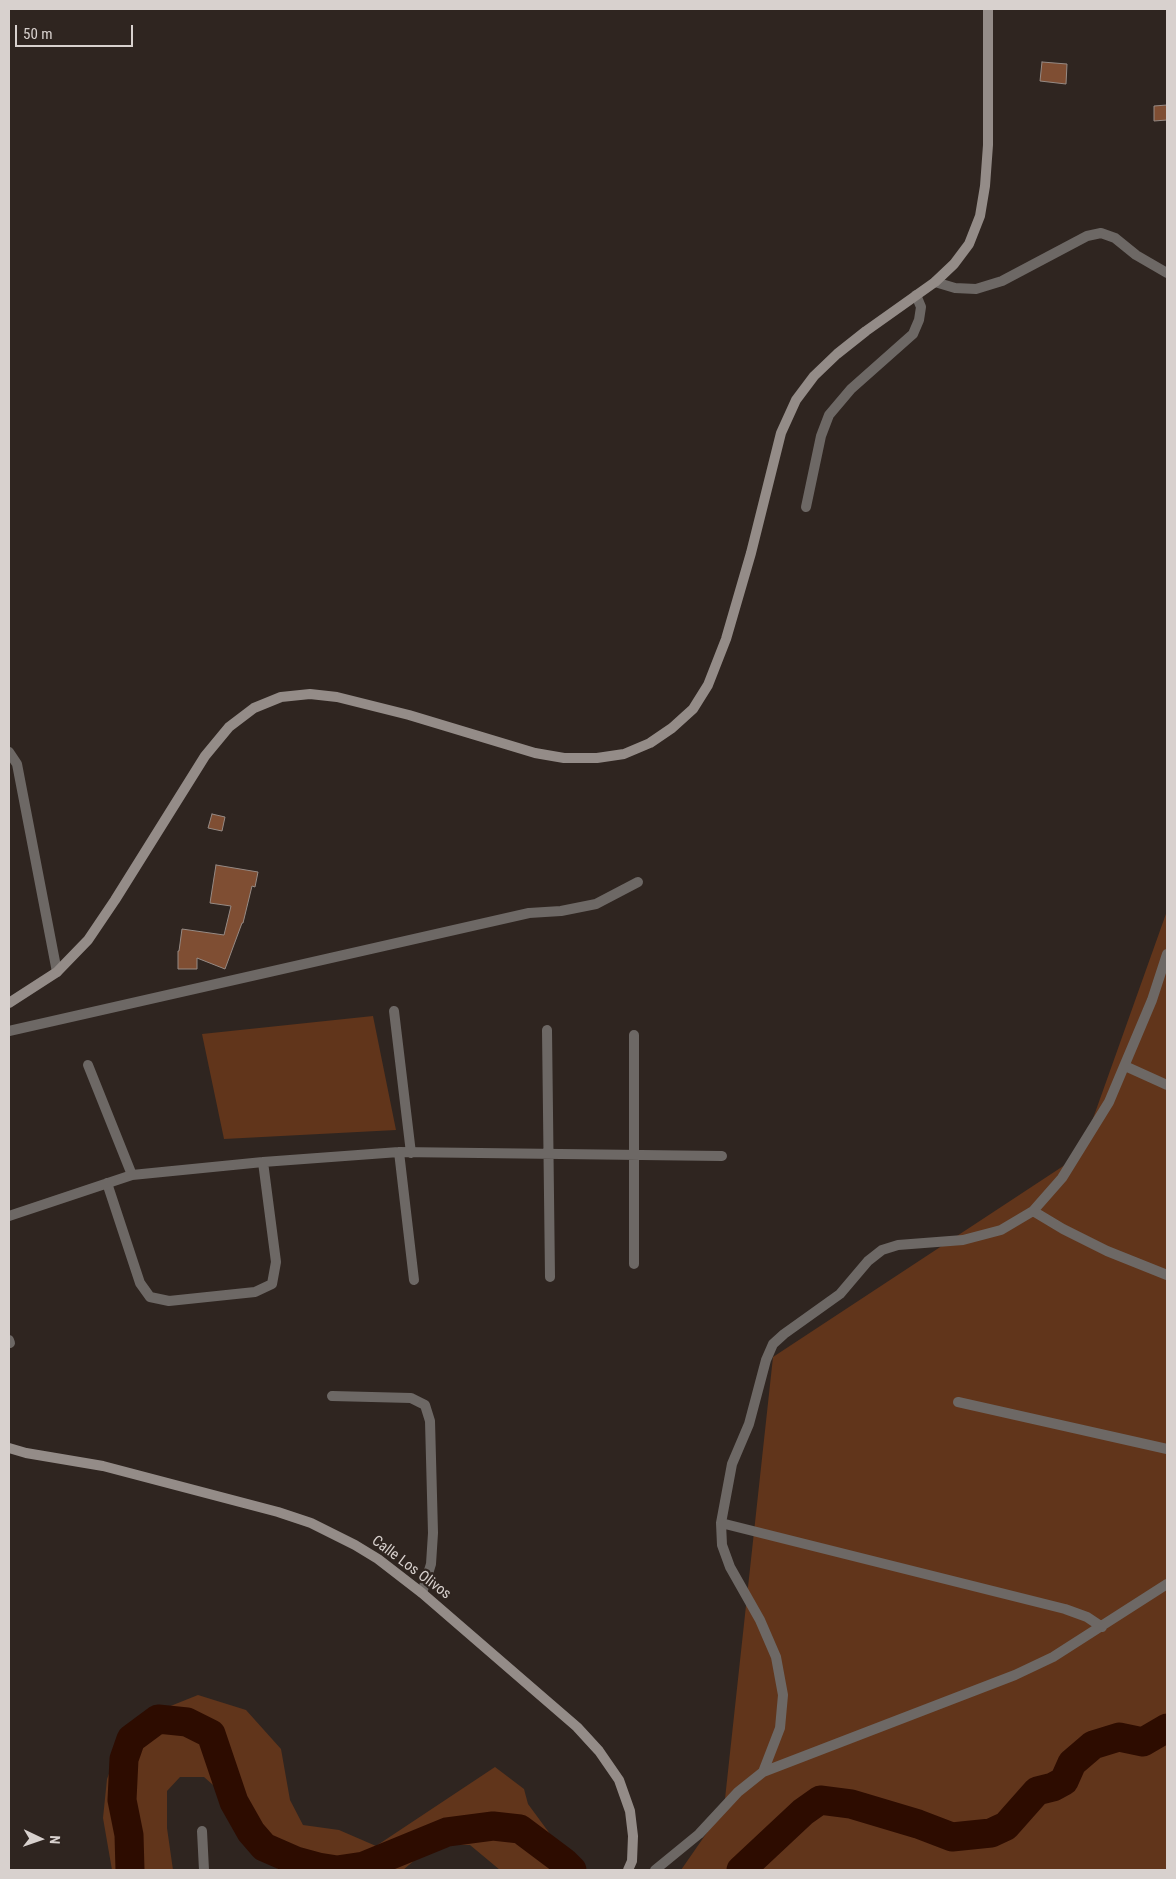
<!DOCTYPE html>
<style>
body{margin:0}
#map{position:relative;width:1176px;height:1879px;overflow:hidden;background:#2f2520;font-family:"Roboto Condensed",sans-serif}
canvas{display:block}
.frame{position:absolute;inset:0;border:10px solid #d8d1ce;pointer-events:none}
.north{position:absolute;left:15px;top:1814px;width:50px;height:50px;-webkit-text-stroke:4px #2f2520;paint-order:stroke;rotate:93deg;font-size:14px;font-weight:700;line-height:20px;text-align:center;color:#d8d1ce}
.north::after{content:'';display:block;margin:auto;width:18px;height:22px;background:#d8d1ce;clip-path:polygon(50% 0,100% 100%,50% 72%,0 100%)}
.scale{position:absolute;left:15px;top:25px;width:118px;height:22px;box-sizing:border-box;border:2px solid #d8d1ce;border-top:0;padding-left:6px;font-size:15px;line-height:18px;white-space:nowrap;color:#d8d1ce;-webkit-text-stroke:4px #2f2520;paint-order:stroke}
</style>
<div id="map">
<canvas width="1176" height="1879"></canvas>
<div class="frame"></div>
<div class="north">N</div>
<div class="scale">50 m</div>
</div>
<script>
const context = document.querySelector('canvas').getContext('2d');
context.lineJoin = 'round';
function paint(path, color) { context.fillStyle = color; context.fill(path, 'evenodd'); }
const shape = rows => new Path2D(rows.map(r => 'M' + r).join(''));
function trace(path, color, width, dash) { context.strokeStyle = color; context.lineWidth = width; context.lineCap = dash ? 'butt' : 'round'; context.setLineDash(dash || []); context.stroke(path); }
function drawText(font, color, halo, rows, align = 'center') {
  context.font = font + ' "Roboto Condensed",sans-serif'; context.lineWidth = 4.5; context.setLineDash([]); context.textBaseline = 'middle'; context.strokeStyle = halo; context.fillStyle = color; for (const [text, x, y, turn = 0] of rows) {
    context.save(); context.translate(x, y); context.rotate((+turn || 0) * Math.PI / 180); context.textAlign = isNaN(turn) ? turn : align; if (halo) context.strokeText(text, 0, 0); context.fillText(text, 0, 0); context.restore();
  }
}
paint(shape([
 [1167,911,1167,1870,681,1870,724,1808,773,1357,1080,1155],
 [373,1016,396,1130,224,1139,202,1034],
 [198,1695,246,1710,281,1749,290,1800,303,1825,339,1830,376,1846,495,1767,524,1789,528,1804,553,1838,582,1870,500,1870,470,1845,434,1844,403,1870,280,1870,264,1861,234,1831,221,1792,204,1777,180,1777,167,1791,167,1828,173,1870,112,1870,103,1818,107,1779,123,1737,163,1709]
]), '#61351b');
trace(shape([
 [130,1870,129,1835,122,1800,124,1759,131,1739,158,1719,187,1722,211,1734,234,1802,251,1832,264,1847,296,1861,318,1867,337,1870,364,1866,447,1832,493,1826,520,1829,564,1862,572,1870],
 [741,1870,803,1812,820,1800,851,1804,918,1824,952,1837,991,1833,1006,1826,1037,1791,1053,1787,1064,1781,1072,1763,1093,1745,1119,1737,1143,1742,1167,1728]
]), '#2d0c00', 29);
const building = shape([
 [1042,62,1067,64,1066,84,1040,81,1042,62],
 [1167,105,1167,120,1154,121,1154,106,1167,105],
 [212,814,225,817,222,831,208,828,212,814],
 [216,865,258,872,255,887,252,886,243,923,242,923,225,969,197,958,197,969,178,969,178,951,179,951,182,929,224,935,231,906,210,903,216,865]
]);
paint(building, '#7f4e33');
trace(building, '#968a84', 1);
trace(shape([
 [935,282,955,288,976,289,1002,281,1087,236,1101,233,1115,238,1136,255,1167,273],
 [806,507,821,436,829,415,851,389,913,334,919,320,921,307,916,295],
 [9,752,17,764,57,972],
 [394,1011,411,1153],
 [547,1030,550,1277],
 [9,1031,529,913,561,911,596,904,638,882],
 [88,1065,132,1175],
 [1125,1066,1167,1085],
 [399,1152,414,1280],
 [107,1183,140,1283,150,1297,169,1301,255,1292,272,1284,276,1262,263,1162],
 [1033,1211,1063,1229,1107,1251,1167,1275],
 [9,1216,132,1175,263,1162,399,1152,722,1156],
 [634,1264,634,1035],
 [9,1340,10,1343],
 [332,1396,411,1398,425,1405,430,1421,433,1533,431,1564,422,1593],
 [958,1402,1167,1449],
 [721,1523,1065,1609,1087,1617,1102,1627],
 [763,1772,780,1728,783,1695,776,1657,760,1620,730,1567,722,1545,721,1523,732,1464,749,1424,766,1360,773,1344,784,1334,840,1294,868,1261,882,1250,898,1245,963,1240,1001,1230,1033,1211,1062,1178,1109,1102,1152,1000,1167,954],
 [202,1831,204,1870],
 [655,1870,699,1834,738,1792,763,1772,1015,1675,1053,1657,1167,1584]
]), '#6d6865', 10);
trace(shape([
 [9,1003,57,972,88,940,115,900,205,756,229,727,254,708,281,697,310,694,337,697,409,715,535,753,564,758,597,758,624,754,650,743,672,728,693,709,708,685,726,639,751,553,781,433,796,400,814,376,837,354,866,331,935,282,954,264,969,244,980,216,985,186,988,145,988,9],
 [9,1448,26,1453,103,1466,278,1512,311,1523,355,1545,378,1559,422,1593,577,1727,599,1751,619,1780,630,1811,633,1836,632,1861,628,1870]
]), '#948c88', 10);
drawText('15px', '#d8d1ce', '#2f2520', [
 ["Calle Los Olivos",411,1568,37]
]);
</script>
